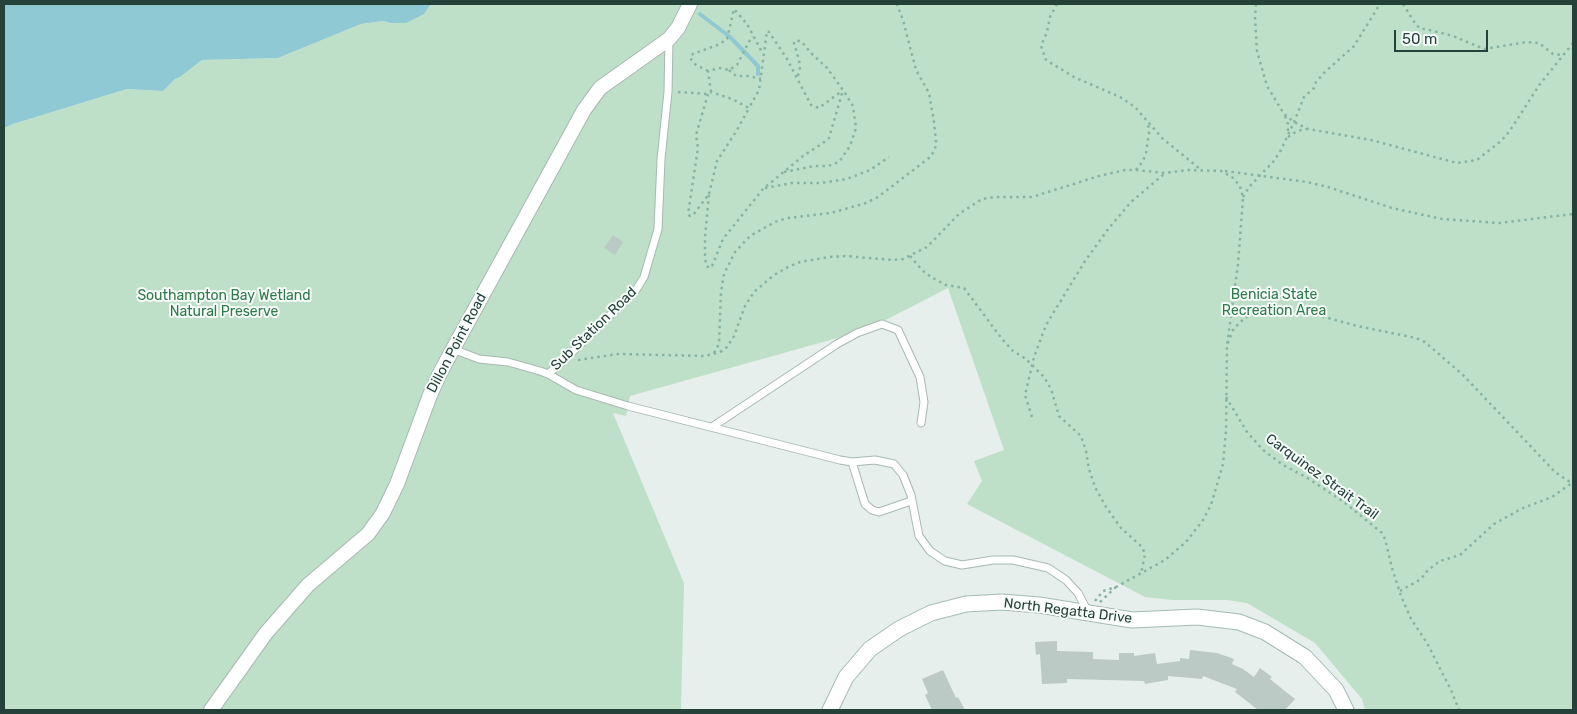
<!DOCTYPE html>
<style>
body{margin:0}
#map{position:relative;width:1577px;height:714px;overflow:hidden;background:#e6efeb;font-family:Rubik,sans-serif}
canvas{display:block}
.frame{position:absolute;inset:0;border:5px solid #24423a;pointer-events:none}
.scale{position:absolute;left:1394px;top:30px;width:94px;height:22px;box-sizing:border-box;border:2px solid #24423a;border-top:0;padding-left:6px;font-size:15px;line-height:18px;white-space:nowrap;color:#24423a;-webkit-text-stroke:4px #f7fbf9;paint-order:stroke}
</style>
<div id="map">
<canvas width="1577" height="714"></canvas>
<div class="frame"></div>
<div class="scale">50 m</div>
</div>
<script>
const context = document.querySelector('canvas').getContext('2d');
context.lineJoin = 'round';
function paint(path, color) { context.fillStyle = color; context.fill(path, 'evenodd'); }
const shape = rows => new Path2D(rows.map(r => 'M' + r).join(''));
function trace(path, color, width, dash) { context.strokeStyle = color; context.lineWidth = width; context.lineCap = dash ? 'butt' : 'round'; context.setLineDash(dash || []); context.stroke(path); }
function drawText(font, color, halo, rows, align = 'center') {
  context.font = font + ' Rubik,sans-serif'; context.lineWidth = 4; context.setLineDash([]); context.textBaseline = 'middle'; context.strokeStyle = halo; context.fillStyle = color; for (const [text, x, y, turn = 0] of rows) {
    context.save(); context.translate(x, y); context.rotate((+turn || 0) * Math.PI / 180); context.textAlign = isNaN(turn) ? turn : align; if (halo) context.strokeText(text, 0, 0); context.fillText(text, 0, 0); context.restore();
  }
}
paint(shape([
 [431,4,1573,4,1573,710,1365,710,1362,699,1315,643,1247,603,1227,600,1172,600,1145,597,967,504,982,481,974,461,1004,450,948,288,866,330,630,396,626,416,613,413,684,583,681,710,4,710,4,128,13,124,127,89,163,91,175,79,180,77,202,60,278,58,361,24,383,21,391,23,424,14]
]), '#bfe0c8');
paint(shape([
 [4,4,431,4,424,14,406,23,391,23,383,21,361,24,278,58,202,60,180,77,175,79,163,91,127,89,13,124,4,128]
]), '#8ec9d4');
trace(shape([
 [700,14,730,37,758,66,758,74]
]), '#8ec9d4', 4);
paint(shape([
 [613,235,623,242,615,255,604,248],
 [1057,641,1057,651,1093,652,1093,659,1119,660,1119,653,1134,653,1134,656,1155,653,1157,664,1180,661,1180,658,1189,659,1190,650,1217,653,1234,659,1232,664,1243,669,1254,677,1260,668,1272,677,1270,679,1295,699,1285,710,1258,710,1235,692,1237,689,1203,676,1202,679,1168,676,1168,680,1145,684,1144,681,1067,679,1067,683,1042,684,1040,654,1036,655,1035,642],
 [943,670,956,698,958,697,965,710,932,710,925,695,928,693,922,679]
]), '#bbcac4');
const lane = shape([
 [453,349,479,359,508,362,540,371,548,374,576,390,628,406,840,460,852,462,875,460,894,464,903,475,911,495,919,536,930,551,945,561,962,565,993,560,1013,560,1048,568,1066,580,1078,593,1088,612],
 [548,374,562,362,636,290,644,277,658,229,661,159,668,92,669,39],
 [712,427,837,344,857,333,882,324,898,330,920,377,924,402,921,423],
 [852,462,865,504,872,510,879,512,911,501]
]);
const street = shape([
 [211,710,266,633,308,585,368,534,383,513,397,484,430,395,441,371,584,110,600,88,669,39,678,28,690,4]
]);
const secondary = shape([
 [830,710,846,677,870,649,899,629,931,613,966,604,1002,602,1039,605,1132,620,1197,617,1239,622,1265,632,1305,657,1336,690,1346,710]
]);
trace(lane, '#a8b8b2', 9);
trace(street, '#a8b8b2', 16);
trace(secondary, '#a4bbb3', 17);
trace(shape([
 [1057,4,1050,17,1047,32,1041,46,1046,60,1074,77,1120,97,1135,107,1162,138,1200,169],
 [1256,4,1255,19,1257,51,1267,86,1284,114,1294,122,1308,129,1371,140,1457,163,1477,160,1501,141,1509,132,1540,84,1573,43],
 [1403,4,1416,25,1421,29,1426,29,1453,36,1484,49,1527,42,1539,43,1553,54,1563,55],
 [729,70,736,76,748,76,761,79],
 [708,71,696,65,690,58,693,54,720,44,727,39,734,9,747,24,763,54],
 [678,92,708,94,711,92,732,99,749,108,759,90,767,31,769,32,787,59,811,105,819,108,842,91],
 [711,92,708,71,720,68,729,70,737,65,752,36],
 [708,94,696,135,698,148,688,214,690,216,693,215,709,194,705,237,705,255,706,265,709,268,712,266,723,239,763,189,803,156,823,143,829,138,843,90],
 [1285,116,1288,124,1288,132],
 [1288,137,1297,131,1307,129],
 [1136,170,1143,161,1146,153,1149,133,1148,122],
 [1225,171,1307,182,1328,187,1392,208,1442,219,1499,223,1573,214],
 [784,172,814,166,828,166,839,162,850,146,856,128,853,106,843,90,827,68,811,53,802,42,796,40,794,43,799,60,800,70,797,78],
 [765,188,792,183,821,183,847,179,870,170,889,157],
 [709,194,717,161,737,130,749,108],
 [1243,197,1249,187,1273,162,1281,150,1294,122,1304,97,1314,88,1316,82,1325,72,1354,46,1380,4],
 [910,256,922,270,931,277,946,285,964,288,1002,339,1013,351,1026,359,1044,377,1051,389,1059,416,1081,436,1086,451,1089,469,1095,487,1106,507,1121,528,1142,547,1145,554,1141,574],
 [714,353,719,344,721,292,724,274,735,252,750,236,775,222,787,218,831,213,866,203,878,197,929,158,935,150,936,141,934,122,929,93,916,70,903,20,897,4],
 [578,360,618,354,705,356,713,354,722,351,727,347,734,336,745,306,754,292,774,275,788,267,800,262,829,257,845,256,893,260,903,259,927,247,959,214,982,199,995,197,1032,197,1099,176,1125,170,1136,170,1165,173,1188,170,1221,171,1232,177,1240,186,1243,198,1238,264,1227,345],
 [1226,397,1247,432,1263,450,1283,465,1306,477,1344,502,1382,533,1385,539,1392,568,1401,596,1411,619,1427,643,1451,690,1459,710],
 [1032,417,1025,395,1034,357,1046,325,1085,261,1109,228,1131,202,1164,174],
 [1400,591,1421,579,1428,570,1440,561,1460,555,1494,524,1523,508,1552,497,1572,483],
 [1095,601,1103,591,1116,587,1165,560,1186,542,1203,520,1211,505,1223,464,1226,431,1227,345,1233,330,1240,322,1248,316,1270,310,1277,309,1310,313,1357,326,1416,338,1425,342,1463,375,1555,472,1573,484],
 [1100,602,1116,587]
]), '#86b3a5', 2.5, [2.5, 4]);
trace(lane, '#fff', 7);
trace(street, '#fff', 14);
trace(secondary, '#fff', 15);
drawText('14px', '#2d7a4b', '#f7fbf9', [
 ["Benicia State",1274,295],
 ["Recreation Area",1274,311],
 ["Southampton Bay Wetland",224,296],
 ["Natural Preserve",224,312]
]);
drawText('14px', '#24423a', '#f7fbf9', [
 ["Sub Station Road",594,329,-44],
 ["Dillon Point Road",457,343,-62],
 ["Carquinez Strait Trail",1322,477,36],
 ["North Regatta Drive",1068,611,7]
]);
</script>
